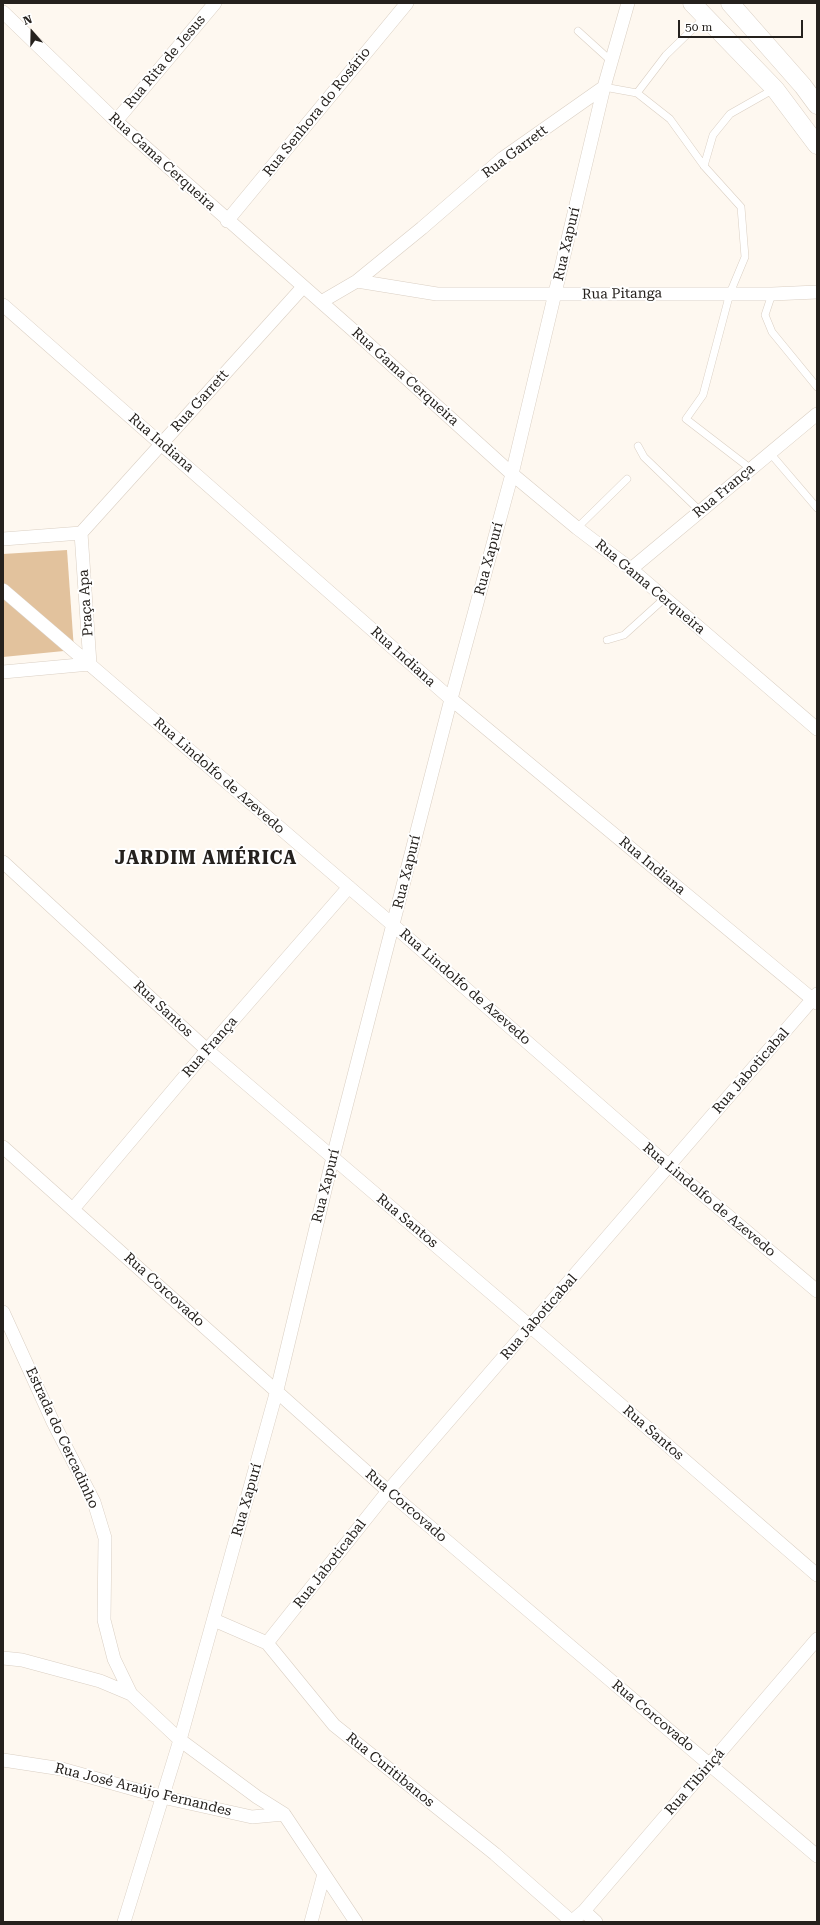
<!DOCTYPE html>
<meta charset="utf-8">
<style>
body{margin:0}
#map{position:relative;width:820px;height:1925px;overflow:hidden;background:#fef8f0;font-family:"Roboto Serif",serif}
canvas{display:block}
.frame{position:absolute;inset:0;border:4px solid #25211d;pointer-events:none}
.north{position:absolute;left:12px;top:12px;width:40px;height:40px;-webkit-text-stroke:3px #fff;paint-order:stroke;rotate:340deg;font-size:11px;font-weight:700;line-height:16px;text-align:center;color:#25211d}
.north::after{content:'';display:block;margin:auto;width:14px;height:18px;background:#25211d;clip-path:polygon(50% 0,100% 100%,50% 72%,0 100%)}
.scale{position:absolute;left:678px;top:20px;width:125px;height:18px;box-sizing:border-box;border:2px solid #25211d;border-top:0;padding-left:5px;font-size:12px;line-height:14px;white-space:nowrap;color:#25211d;-webkit-text-stroke:3px #fff;paint-order:stroke}
</style>
<div id="map">
<canvas width="820" height="1925"></canvas>
<div class="frame"></div>
<div class="north">N</div>
<div class="scale">50 m</div>
</div>
<script>
const context = document.querySelector('canvas').getContext('2d');
context.lineJoin = 'round';
function paint(path, color) { context.fillStyle = color; context.fill(path, 'evenodd'); }
const shape = rows => new Path2D(rows.map(r => 'M' + r).join(''));
function trace(path, color, width, dash) { context.strokeStyle = color; context.lineWidth = width; context.lineCap = dash ? 'butt' : 'round'; context.setLineDash(dash || []); context.stroke(path); }
function drawText(font, color, halo, rows, align = 'center') {
  context.font = font + ' "Roboto Serif",serif'; context.lineWidth = 4; context.setLineDash([]); context.textBaseline = 'middle'; context.strokeStyle = halo; context.fillStyle = color; for (const [text, x, y, turn = 0] of rows) {
    context.save(); context.translate(x, y); context.rotate((+turn || 0) * Math.PI / 180); context.textAlign = isNaN(turn) ? turn : align; if (halo) context.strokeText(text, 0, 0); context.fillText(text, 0, 0); context.restore();
  }
}
paint(shape([
 [67,550,74,650,3,657,3,554]
]), '#e2c29d');
const service = shape([
 [578,31,610,60],
 [604,87,637,93,670,119,704,166,741,207,745,257,730,293,703,395,686,419,751,469],
 [637,93,666,55,705,17],
 [704,166,713,135,730,114,774,89],
 [772,294,765,315,772,332,817,387],
 [638,446,644,457,700,511],
 [770,453,817,508],
 [577,528,627,479],
 [607,640,624,635,665,598]
]);
const minor = shape([
 [3,12,116,121,363,339,512,474,577,528,631,569,817,729],
 [116,121,215,3],
 [227,221,407,3],
 [357,281,437,294,772,294,817,292],
 [321,302,357,281,422,228,503,158,604,87],
 [3,305,451,699,817,1003],
 [81,533,303,287],
 [3,539,81,533,90,664,3,672],
 [631,569,817,414],
 [3,590,393,925,669,1166,817,1291],
 [3,862,207,1050,531,1327,817,1575],
 [3,1147,388,1491,817,1856],
 [73,1209,207,1050,349,887],
 [3,1312,53,1422,94,1502,105,1538,104,1620,114,1659,131,1694,180,1740,257,1797,284,1814,356,1922],
 [214,1620,267,1643,334,1725,495,1854,571,1921],
 [267,1643,388,1491,817,994],
 [3,1658,22,1660,100,1681,131,1694],
 [3,1760,62,1769,162,1797,252,1817,284,1814],
 [584,1911,596,1922],
 [124,1922,180,1740,277,1390,333,1157,451,699,512,474,604,87,628,3],
 [311,1922,324,1874],
 [571,1922,584,1911,817,1639]
]);
const secondary = shape([
 [692,3,775,89,817,145],
 [730,3,803,86,817,105]
]);
trace(service, '#dacfc3', 8);
trace(minor, '#dacfc3', 14);
trace(secondary, '#dacfc3', 19);
trace(service, '#fff', 7);
trace(minor, '#fff', 13);
trace(secondary, '#fff', 18);
drawText('14px', '#25211d', '#fff', [
 ["Rua Rita de Jesus",165,62,-50],
 ["Rua Senhora do Rosário",317,112,-51],
 ["Rua Garrett",515,152,-37],
 ["Rua Gama Cerqueira",162,162,42],
 ["Rua Xapurí",567,244,-77],
 ["Rua Pitanga",622,294,-1],
 ["Rua Gama Cerqueira",405,377,42],
 ["Rua Garrett",200,401,-48],
 ["Rua Indiana",161,443,41],
 ["Rua França",724,491,-40],
 ["Rua Xapurí",489,559,-75],
 ["Rua Gama Cerqueira",650,587,40],
 ["Praça Apa",86,603,-94],
 ["Rua Indiana",403,657,42],
 ["Rua Lindolfo de Azevedo",219,776,41],
 ["Rua Indiana",652,866,40],
 ["Rua Xapurí",407,872,-76],
 ["Rua Lindolfo de Azevedo",465,987,41],
 ["Rua Santos",163,1009,43],
 ["Rua França",210,1047,-49],
 ["Rua Jaboticabal",751,1071,-49],
 ["Rua Xapurí",326,1186,-76],
 ["Rua Lindolfo de Azevedo",709,1200,40],
 ["Rua Santos",407,1221,40],
 ["Rua Corcovado",164,1290,42],
 ["Rua Jaboticabal",539,1317,-49],
 ["Rua Santos",653,1433,41],
 ["Estrada do Cercadinho",62,1438,65],
 ["Rua Xapurí",247,1500,-74],
 ["Rua Corcovado",406,1506,41],
 ["Rua Jaboticabal",330,1564,-52],
 ["Rua Corcovado",653,1716,40],
 ["Rua Curitibanos",390,1770,39],
 ["Rua Tibiriçá",695,1782,-49],
 ["Rua José Araújo Fernandes",143,1790,14]
]);
context.letterSpacing = '1px';
drawText('bold 18px', '#25211d', '#fff', [
 ["JARDIM AMÉRICA",206,859]
]);
context.letterSpacing = '0px';
</script>
